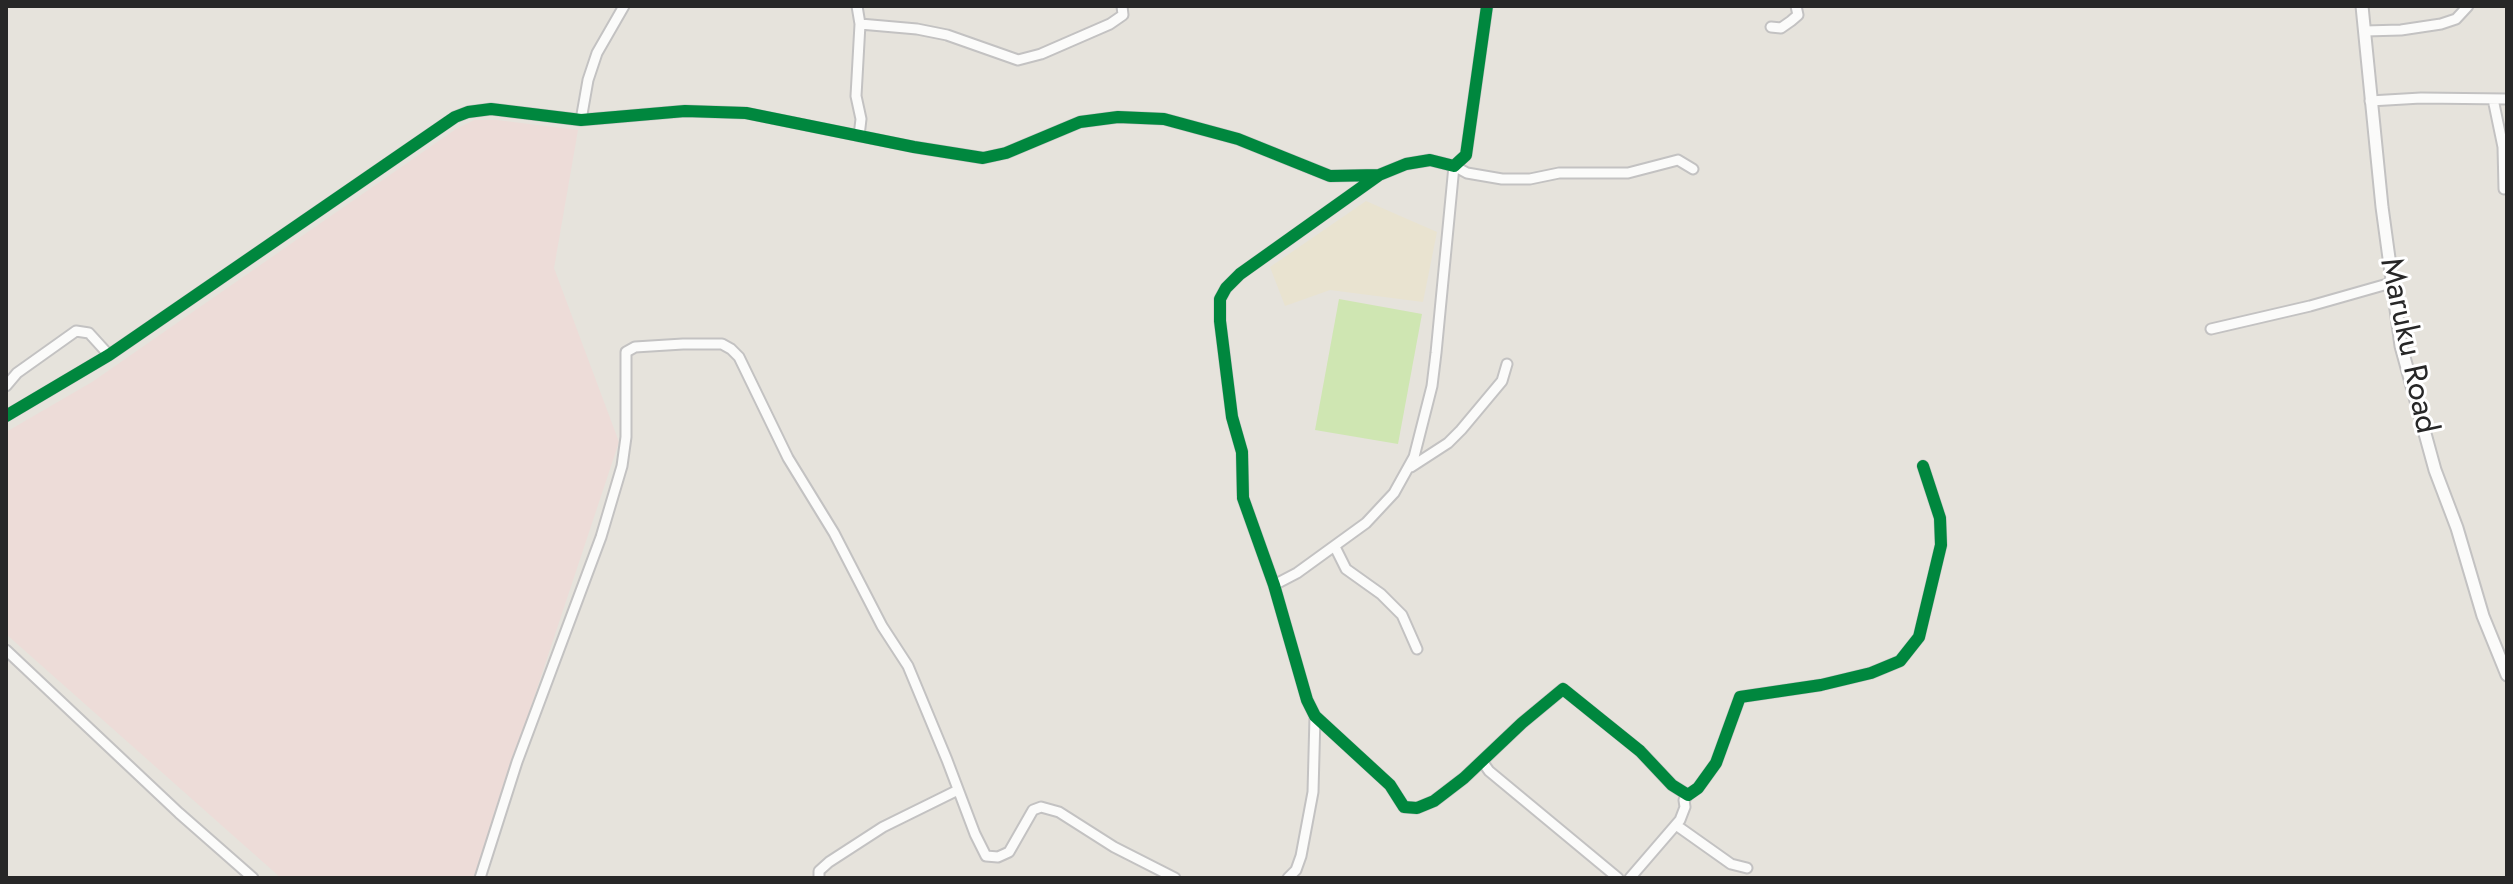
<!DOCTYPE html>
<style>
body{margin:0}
#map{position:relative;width:2513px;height:884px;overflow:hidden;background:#e6e3dc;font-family:Jost,sans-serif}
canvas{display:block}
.frame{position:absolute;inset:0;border:8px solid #272727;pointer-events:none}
</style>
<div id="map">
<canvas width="2513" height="884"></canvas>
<div class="frame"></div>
</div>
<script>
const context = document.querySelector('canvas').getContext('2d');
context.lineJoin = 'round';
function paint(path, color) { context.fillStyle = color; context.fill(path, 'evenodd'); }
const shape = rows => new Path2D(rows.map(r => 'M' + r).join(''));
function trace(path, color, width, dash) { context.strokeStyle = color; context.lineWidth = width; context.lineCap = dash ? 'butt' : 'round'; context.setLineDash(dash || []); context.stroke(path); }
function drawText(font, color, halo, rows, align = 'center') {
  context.font = font + ' Jost,sans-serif'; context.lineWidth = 6; context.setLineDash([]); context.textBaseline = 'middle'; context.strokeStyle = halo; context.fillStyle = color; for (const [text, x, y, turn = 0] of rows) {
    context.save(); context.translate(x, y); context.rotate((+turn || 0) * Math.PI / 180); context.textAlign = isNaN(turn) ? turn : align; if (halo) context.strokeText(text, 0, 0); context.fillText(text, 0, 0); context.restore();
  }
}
paint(shape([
 [1366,201,1437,232,1423,302,1330,290,1285,306,1270,267]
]), '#e9e3d0');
paint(shape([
 [474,120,497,120,578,130,554,268,619,442,474,878,281,878,6,634,6,432,92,382,456,129]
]), '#eddcd8');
paint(shape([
 [1339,299,1422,314,1398,444,1315,430]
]), '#cfe6b2');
const minor = shape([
 [857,6,860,24,856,96,861,119,859,136],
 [860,24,917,29,947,35,1018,60,1041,54,1110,24,1123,15,1122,6],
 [1771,27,1781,28,1791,21,1798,15,1796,6],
 [2365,31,2401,30,2441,24,2456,19,2468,6],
 [2493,99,2503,147,2504,189],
 [2370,101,2421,98,2507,99],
 [581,120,588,80,597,53,624,6],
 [1379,175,1240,274,1226,288,1220,299,1220,321,1232,417,1242,452,1243,498,1274,585,1307,700,1315,716,1390,785,1404,807,1417,808,1434,801,1464,778,1522,723,1563,689,1640,751,1672,785,1688,795,1698,788,1716,763,1740,697,1821,685,1871,673,1900,661,1919,637,1941,545,1940,518,1923,466],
 [2211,329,2310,306,2391,283],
 [6,386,17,373,76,331,89,333,109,355],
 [6,416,109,355,455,117,468,112,491,109,581,120,685,111,746,113,914,147,983,158,1006,153,1080,122,1118,117,1164,119,1238,139,1330,176,1379,175,1406,164,1430,160,1454,166,1466,155,1487,6],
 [1411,467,1448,443,1461,430,1502,381,1507,364],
 [1335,547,1346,569,1381,594,1402,615,1417,649],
 [1274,585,1297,573,1366,523,1394,493,1414,457,1432,386,1436,353,1454,166,1467,173,1502,179,1530,179,1559,173,1628,173,1678,160,1693,169],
 [6,650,179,813,253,878],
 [1482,761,1489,771,1618,878],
 [1676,825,1731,864,1747,868],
 [480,878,517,762,601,537,622,466,626,437,626,352,635,347,683,344,722,344,731,349,739,357,788,458,834,533,882,626,908,666,947,760,975,834,986,856,998,857,1009,852,1033,810,1041,807,1059,812,1114,847,1175,878],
 [819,878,819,871,829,862,883,827,958,790],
 [1288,878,1296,870,1301,856,1313,792,1315,716],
 [1630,878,1680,820,1685,807,1684,800,1688,795]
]);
const tertiary = shape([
 [2362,6,2382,207,2401,346,2435,470,2457,528,2483,616,2507,675]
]);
trace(minor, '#c3c2c2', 13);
trace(tertiary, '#c3c2c2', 15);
trace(minor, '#fbfbfa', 9);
trace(tertiary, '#fbfbfa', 11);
trace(shape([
 [1379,175,1240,274,1226,288,1220,299,1220,321,1232,417,1242,452,1243,498,1274,585,1307,700,1315,716,1390,785,1404,807,1417,808,1434,801,1464,778,1522,723,1563,689,1640,751,1672,785,1688,795,1698,788,1716,763,1740,697,1821,685,1871,673,1900,661,1919,637,1941,545,1940,518,1923,466],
 [6,416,109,355,455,117,468,112,491,109,581,120,685,111,746,113,914,147,983,158,1006,153,1080,122,1118,117,1164,119,1238,139,1330,176,1379,175,1406,164,1430,160,1454,166,1466,155,1487,6]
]), '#00873e', 12);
drawText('32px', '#272727', '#fff', [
 ["Maruku Road",2407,346,78]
]);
</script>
